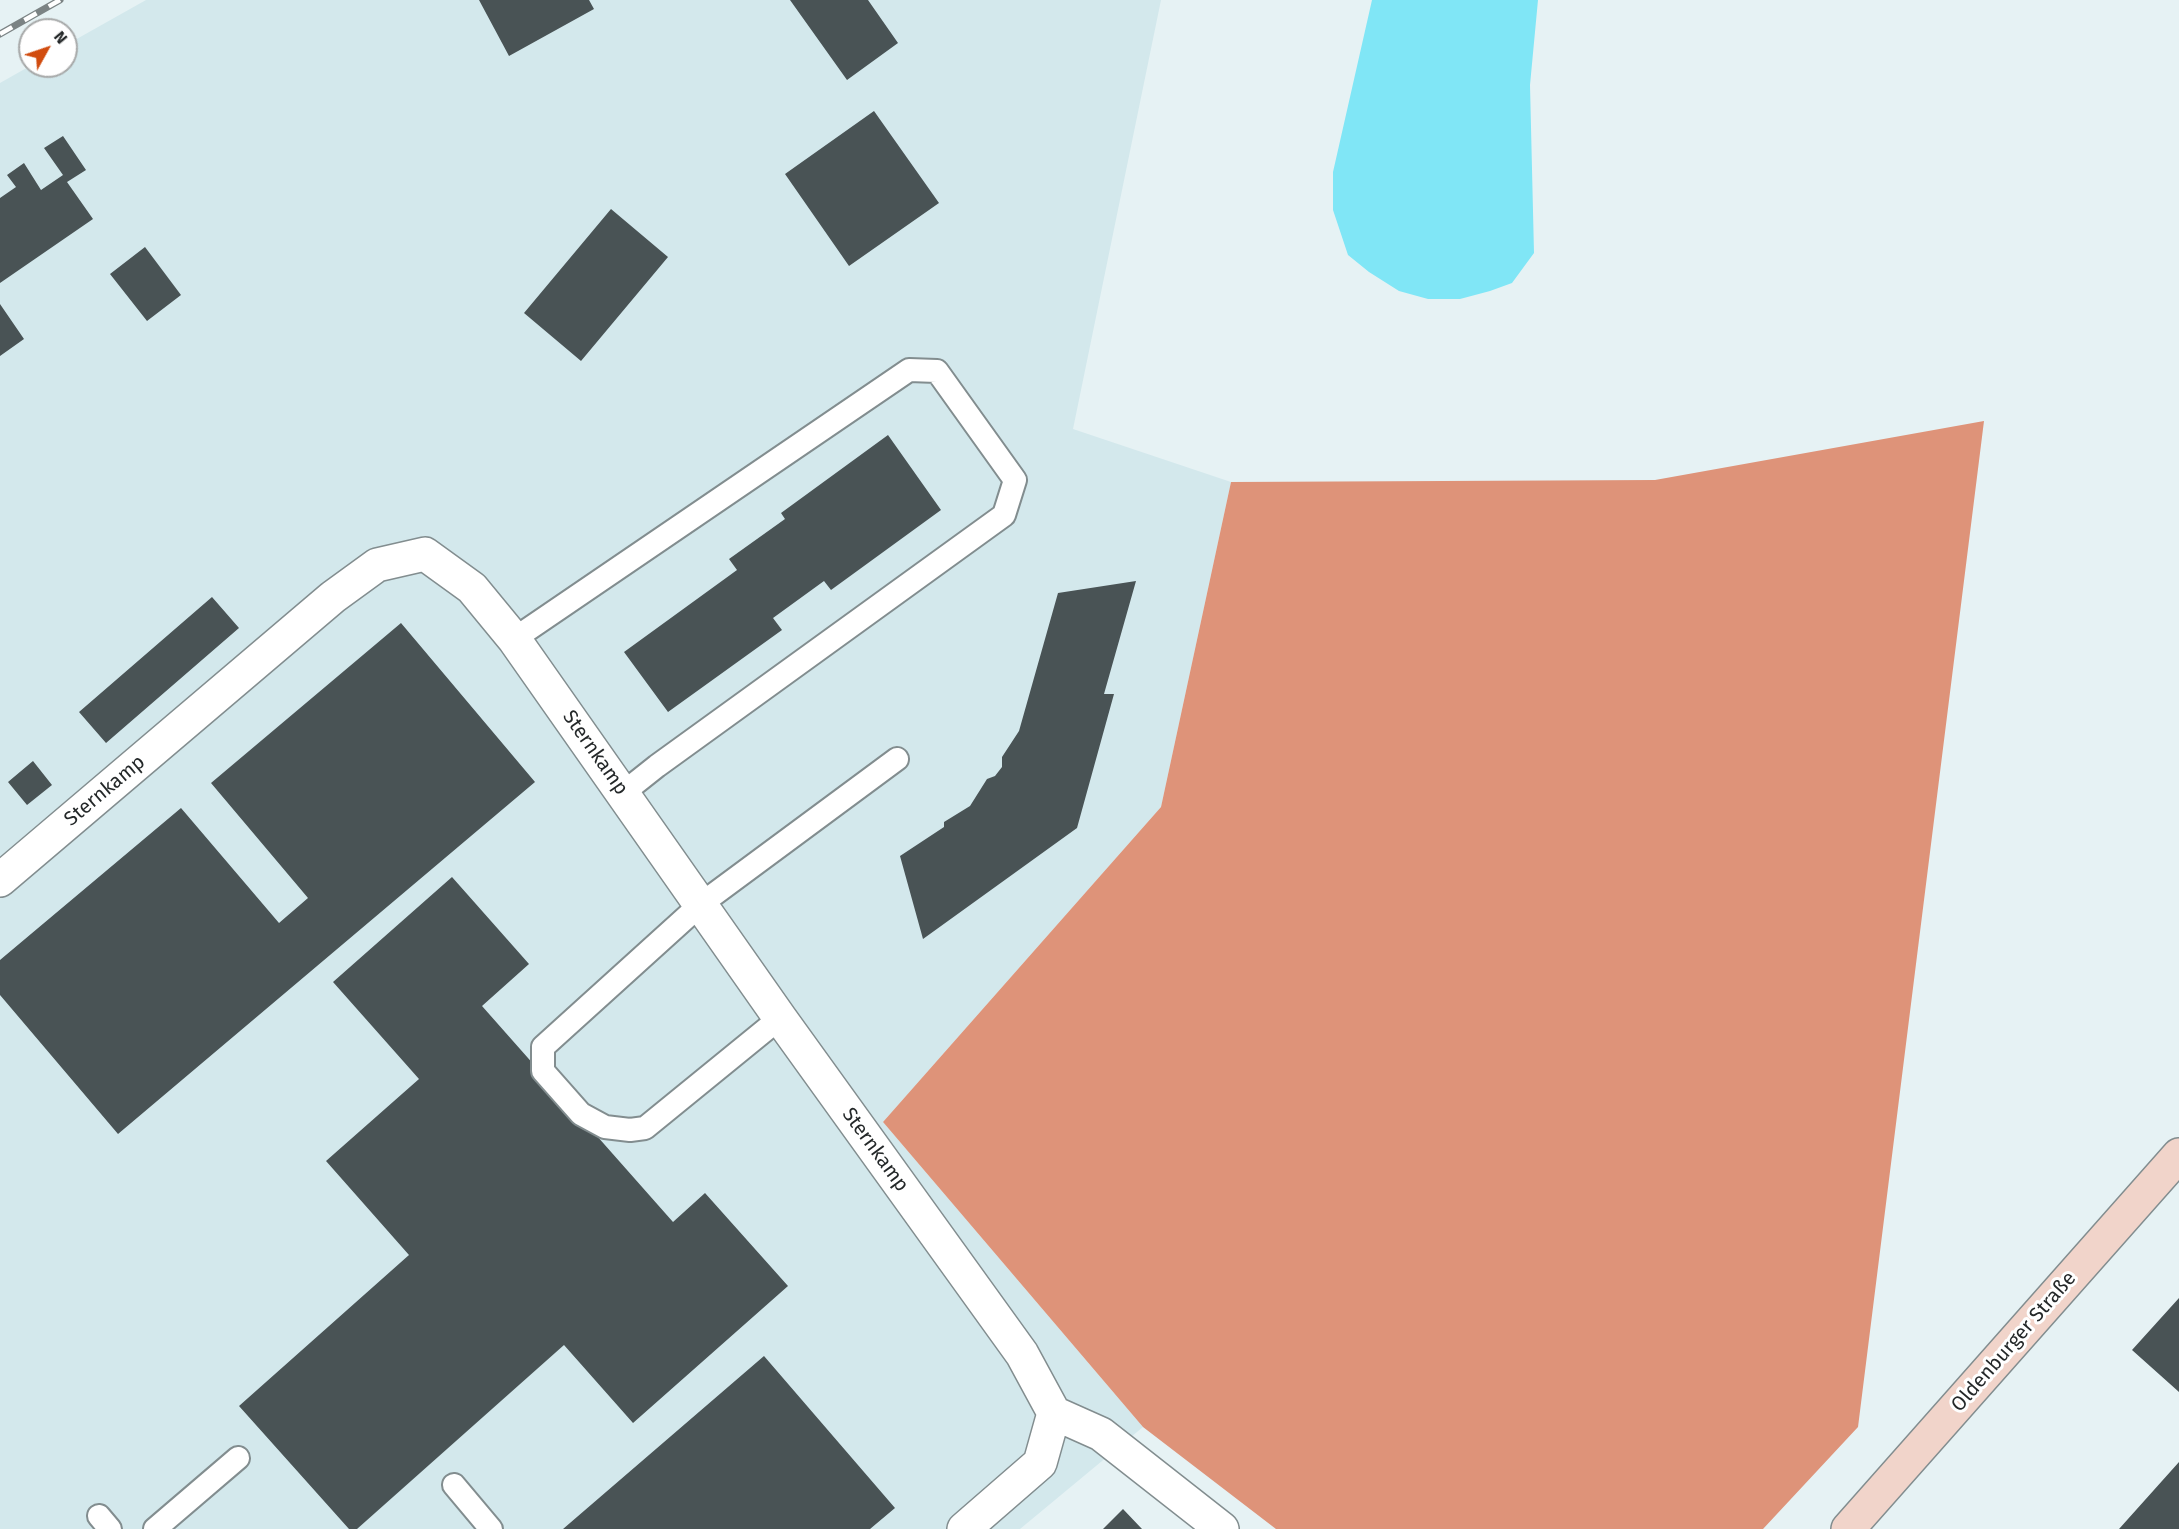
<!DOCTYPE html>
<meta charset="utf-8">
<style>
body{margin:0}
#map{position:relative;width:2179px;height:1529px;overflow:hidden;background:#e6f2f4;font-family:"Fira Sans",sans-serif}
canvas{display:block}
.north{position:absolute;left:18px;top:18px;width:60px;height:60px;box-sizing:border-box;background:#fff;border:2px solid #a7a9a9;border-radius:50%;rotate:50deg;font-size:16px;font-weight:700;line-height:24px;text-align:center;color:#242829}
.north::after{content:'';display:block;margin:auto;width:21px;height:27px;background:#d14c0f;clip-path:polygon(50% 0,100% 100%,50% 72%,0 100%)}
</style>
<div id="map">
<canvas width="2179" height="1529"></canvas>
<div class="north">N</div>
</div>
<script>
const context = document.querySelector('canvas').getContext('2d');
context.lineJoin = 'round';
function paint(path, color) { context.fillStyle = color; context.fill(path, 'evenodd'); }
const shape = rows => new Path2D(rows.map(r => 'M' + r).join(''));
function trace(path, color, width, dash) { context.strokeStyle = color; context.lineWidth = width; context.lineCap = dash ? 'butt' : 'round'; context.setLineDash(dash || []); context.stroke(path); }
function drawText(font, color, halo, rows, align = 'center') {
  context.font = font + ' "Fira Sans",sans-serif'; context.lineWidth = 6; context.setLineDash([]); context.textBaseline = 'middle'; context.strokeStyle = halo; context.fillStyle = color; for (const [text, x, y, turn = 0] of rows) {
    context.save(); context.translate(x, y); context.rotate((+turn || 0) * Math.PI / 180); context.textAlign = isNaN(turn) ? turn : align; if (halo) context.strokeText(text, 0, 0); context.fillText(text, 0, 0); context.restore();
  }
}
paint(shape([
 [146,0,1161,0,1073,429,1231,482,1161,807,883,1122,1143,1427,1020,1529,0,1529,0,83,30,66,66,66,66,45]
]), '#d3e8ec');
paint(shape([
 [1984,421,1858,1427,1763,1529,1276,1529,1143,1427,883,1122,1161,807,1231,482,1655,480]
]), '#de9379');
paint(shape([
 [1372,0,1538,0,1530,85,1534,253,1512,283,1490,291,1460,299,1428,299,1399,291,1369,272,1348,255,1333,210,1333,172]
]), '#80e6f6');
paint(shape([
 [479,0,589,0,594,9,509,56],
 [790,0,868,0,898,43,847,80],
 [874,111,939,203,849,266,785,174],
 [63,136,86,170,67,182,93,219,0,283,0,198,16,187,7,175,24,163,41,190,63,175,44,148],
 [611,209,668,257,581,361,524,313],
 [145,247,181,295,147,321,110,274],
 [0,304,24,339,0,356],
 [888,435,941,510,831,590,824,581,773,618,782,630,668,712,624,652,737,570,729,559,785,519,781,513],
 [1136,581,1104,694,1114,694,1077,828,923,939,900,856,944,827,944,822,970,806,987,779,995,776,1002,767,1002,757,1019,731,1058,593],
 [212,597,239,628,106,743,79,712],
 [401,623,535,782,118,1134,0,995,0,960,181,808,279,923,308,898,211,783],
 [33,761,52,785,27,805,8,782],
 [452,877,529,964,482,1006,673,1222,705,1193,788,1286,633,1423,564,1345,357,1529,349,1529,239,1406,409,1255,326,1161,419,1079,333,982],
 [2179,1298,2179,1392,2132,1350],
 [764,1356,895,1508,870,1529,563,1529],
 [2179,1462,2179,1529,2119,1529],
 [1123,1509,1142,1529,1103,1529]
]), '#495355');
const service = shape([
 [514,639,909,370,937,371,1015,480,1004,515,657,766,623,793],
 [780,1018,645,1128,630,1130,605,1127,581,1114,543,1071,543,1047,701,904,897,759],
 [454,1485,491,1529],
 [99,1516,110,1529],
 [155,1529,238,1458]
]);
const minor = shape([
 [0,880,333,597,377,565,425,554,472,588,514,639,780,1018,1022,1354,1054,1413,1040,1463,964,1529],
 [1054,1413,1101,1434,1222,1529]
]);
const secondary = shape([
 [1848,1529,2179,1155]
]);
trace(service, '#828d8f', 26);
trace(minor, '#828d8f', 36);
trace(secondary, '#828d8f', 36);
trace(service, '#fff', 22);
trace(minor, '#fff', 33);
trace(secondary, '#f1d4ca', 33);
const rail = shape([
 [0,34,60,0]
]);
trace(rail, '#7b8384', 7);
trace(rail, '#fff', 4.5, [14]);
drawText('20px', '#242829', '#fff', [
 ["Sternkamp",595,753,55],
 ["Sternkamp",105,791,-40],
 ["Sternkamp",875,1150,54],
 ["Oldenburger Straße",2014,1342,-49]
]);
</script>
